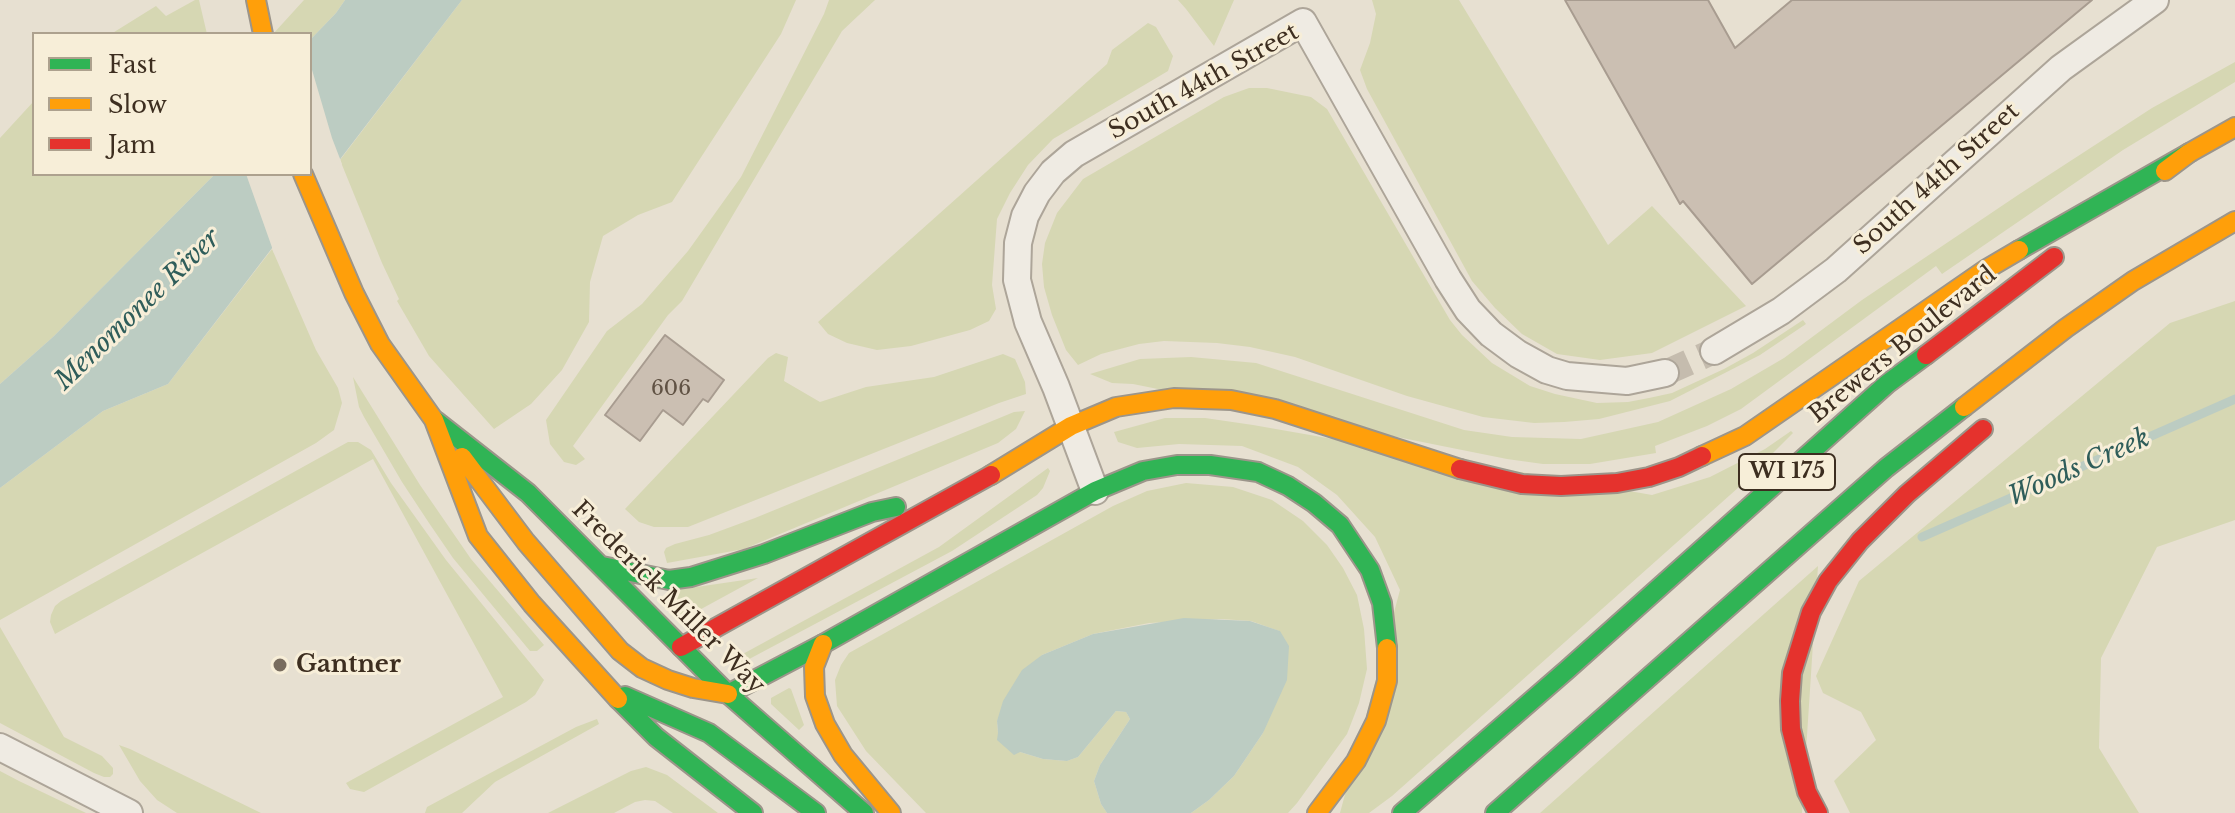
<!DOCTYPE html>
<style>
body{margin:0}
#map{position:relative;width:2235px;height:813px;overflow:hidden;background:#e7e0d1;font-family:"Libre Baskerville",serif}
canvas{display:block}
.legend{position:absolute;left:32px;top:32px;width:280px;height:144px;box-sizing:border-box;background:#f7eed8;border:2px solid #ada18e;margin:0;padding:10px 14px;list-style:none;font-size:24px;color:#3d2e20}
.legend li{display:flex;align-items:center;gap:16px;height:40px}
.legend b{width:40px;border:2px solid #ada18e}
</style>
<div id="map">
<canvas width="2235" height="813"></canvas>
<ul class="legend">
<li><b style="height:10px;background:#30b455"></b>Fast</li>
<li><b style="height:10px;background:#ff9f0a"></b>Slow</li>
<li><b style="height:10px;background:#e5322d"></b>Jam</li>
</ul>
</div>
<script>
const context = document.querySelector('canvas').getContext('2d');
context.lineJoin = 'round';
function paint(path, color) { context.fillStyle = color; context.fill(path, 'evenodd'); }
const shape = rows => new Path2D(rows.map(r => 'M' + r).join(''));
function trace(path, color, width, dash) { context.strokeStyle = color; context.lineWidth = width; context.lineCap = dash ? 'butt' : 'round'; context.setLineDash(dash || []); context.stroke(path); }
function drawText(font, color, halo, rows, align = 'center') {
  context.font = font + ' "Libre Baskerville",serif'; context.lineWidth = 6; context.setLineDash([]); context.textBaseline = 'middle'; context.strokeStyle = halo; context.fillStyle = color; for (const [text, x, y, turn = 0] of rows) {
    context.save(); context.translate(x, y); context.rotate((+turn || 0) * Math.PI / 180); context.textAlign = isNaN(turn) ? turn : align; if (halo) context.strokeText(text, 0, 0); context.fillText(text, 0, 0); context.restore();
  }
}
paint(shape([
 [195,0,199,0,207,34,111,34,156,6,166,16],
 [304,0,345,0,336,13,310,40,310,34,273,34],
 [462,0,796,0,781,34,672,202,638,215,603,236,590,282,589,322,562,370,531,404,494,429,429,356,397,301,399,299,382,263,340,160],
 [829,0,875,0,842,31,682,301,668,315,573,446,585,459,576,465,564,462,550,444,546,420,607,331,642,304,688,251,741,177,824,14],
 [1178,0,1234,0,1214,46,1186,9],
 [1372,0,1459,0,1608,245,1652,206,1746,306,1652,353,1600,360,1557,354,1522,334,1495,308,1472,281,1367,89,1360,70,1370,43,1376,14],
 [1148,23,1156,27,1173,56,1168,71,1053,139,1028,165,1010,193,997,219,992,285,996,309,989,321,970,330,911,346,877,350,847,343,828,334,818,322,1107,64,1112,50],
 [2235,62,2235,82,2123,150,1942,274,1936,266,1741,409,1707,426,1655,446,1656,453,1590,464,1543,464,1507,459,1133,384,1112,383,1090,374,1140,359,1191,357,1256,363,1464,430,1512,437,1581,439,1658,422,1731,389,1784,358,1862,300,2018,195,2152,108],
 [1249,88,1267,88,1311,97,1327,109,1450,320,1462,335,1492,363,1530,386,1555,394,1597,403,1628,402,1649,398,1672,393,1724,369,1753,353,1803,320,1806,324,1760,355,1670,401,1599,419,1564,422,1534,423,1483,417,1407,396,1295,357,1250,347,1217,343,1164,341,1139,344,1101,354,1078,365,1066,350,1052,315,1044,287,1042,264,1045,243,1057,213,1083,179,1224,97],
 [34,101,34,174,215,174,54,336,0,384,0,138],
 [272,249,316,350,338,388,342,403,334,430,316,443,0,620,0,488,103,411,168,384],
 [2235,301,2235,520,2157,547,2101,658,2099,748,2139,813,1850,813,1834,781,1876,740,1861,712,1823,693,1816,676,1859,581,2170,323],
 [776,353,788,357,784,381,820,402,866,387,934,377,1003,354,1015,359,1025,382,1026,394,999,403,688,527,654,527,639,522,625,509,768,358],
 [353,377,420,485,471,559,544,645,537,651,530,651,453,558,429,523,402,482,364,417,359,407],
 [1025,411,1016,429,998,443,744,549,667,563,664,552,666,548,675,544,709,535,755,518,980,426,1014,412],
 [1165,418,1205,418,1253,425,1652,495,1710,477,1765,449,1791,431,1793,433,1739,487,1392,796,1369,813,1340,813,1400,590,1375,537,1337,495,1298,467,1242,446,1179,444,1137,448,1118,442,1114,432],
 [348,442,358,442,371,450,391,483,446,560,544,680,535,695,526,702,364,792,350,789,346,783,503,697,373,459,55,634,50,622,51,615,55,606,61,601],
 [1048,468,1050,471,1043,488,1037,495,952,551,738,665,733,665,730,661,939,547],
 [1186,483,1233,487,1272,500,1303,521,1327,545,1343,568,1357,595,1364,629,1367,669,1359,703,1347,734,1297,803,1288,813,1191,813,1209,800,1234,776,1263,733,1279,631,1251,621,1221,619,1149,623,1093,634,1042,655,997,721,998,733,1020,752,1043,759,1067,761,1078,757,1116,711,1126,712,1130,719,1100,765,1094,781,1101,804,1107,813,926,813,866,751,837,706,835,680,841,665,849,653,1113,506,1147,491],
 [1818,566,1802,813,1540,813],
 [758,578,681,620,679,620,665,606,668,602,669,591],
 [0,627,64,737,102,756,113,768,113,774,110,777,104,777,94,773,0,723],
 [789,688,791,689,804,725,799,730,771,704,771,698],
 [597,719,599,724,495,782,462,813,425,813,427,807,576,727],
 [119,745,130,749,261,813,177,813,157,800,140,781],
 [646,767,667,775,718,813,673,813,655,801,645,800,635,802,614,813,548,813,631,771],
 [0,771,19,781,86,813,0,813]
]), '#d6d7b3');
paint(shape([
 [345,0,462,0,168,384,103,411,0,488,0,384,54,336,215,174,310,174,310,40,336,13],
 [1184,618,1250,621,1280,631,1289,646,1287,680,1263,733,1234,776,1209,800,1191,813,1107,813,1101,804,1094,781,1100,765,1130,719,1126,712,1116,711,1078,757,1067,761,1043,759,1020,752,1014,755,997,740,998,733,997,721,1003,701,1022,670,1042,655,1093,634]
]), '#bcccc2');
paint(shape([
 [310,63,332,138,342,164,274,253,246,174,310,174]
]), '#e7e0d1');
trace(shape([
 [1922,537,2235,399]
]), '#bcccc2', 9);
const building = shape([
 [1565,0,1708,0,1735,48,1792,0,2092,0,1752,284,1683,201,1680,204,1565,0],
 [665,335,724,380,708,402,703,399,683,425,663,410,640,441,605,415,665,335]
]);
paint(building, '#cbbfb2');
trace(building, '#a89c90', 2);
trace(shape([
 [1665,373,1714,351]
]), '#c5bcae', 26, [26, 13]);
const street = shape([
 [1714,351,1781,311,1836,270,2061,68,2155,0],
 [1095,491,1056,387,1028,322,1017,280,1018,243,1025,216,1037,193,1053,172,1074,154,1303,22,1448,279,1468,310,1491,334,1518,354,1547,370,1567,376,1627,381,1665,373],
 [0,747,129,813]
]);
const fast = shape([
 [2019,250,2189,153],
 [436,421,528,493,728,694,864,813],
 [602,566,669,580,691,577,764,554,872,512,896,507],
 [728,694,823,644,1095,491,1143,471,1177,465,1210,465,1258,472,1288,486,1314,503,1340,525,1370,570,1382,603,1387,648],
 [625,696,709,733,816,813],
 [618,699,656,737,753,813],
 [1402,813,1568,669,1887,384,1926,355],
 [1495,813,1886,468,1964,407]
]);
const slow = shape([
 [256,0,263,34],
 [2165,171,2189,153,2235,127],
 [303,174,354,293,380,344,434,420,478,536,532,604,618,699],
 [1964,407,2066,328,2133,281,2235,221],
 [1702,456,1745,436,1985,270,2019,250],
 [462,457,526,542,620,651,642,668,668,680,693,688,728,694],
 [991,475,1071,426,1116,407,1174,398,1231,400,1275,409,1460,469],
 [823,644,814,667,815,696,825,724,843,755,891,813],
 [1317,813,1356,761,1376,721,1387,681,1387,648]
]);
const jam = shape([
 [1926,355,2054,257],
 [1460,469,1522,484,1561,486,1617,483,1649,477,1679,467,1702,456],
 [681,647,991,475],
 [1818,813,1807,792,1791,729,1790,701,1792,673,1811,612,1828,581,1860,541,1907,494,1983,429]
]);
trace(street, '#ada599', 30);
trace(fast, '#9c958a', 22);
trace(slow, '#9c958a', 22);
trace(jam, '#9c958a', 22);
trace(street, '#efebe3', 26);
trace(fast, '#30b455', 18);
trace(slow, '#ff9f0a', 18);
trace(jam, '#e5322d', 18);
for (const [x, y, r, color] of [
 [280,665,8,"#786c5e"]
]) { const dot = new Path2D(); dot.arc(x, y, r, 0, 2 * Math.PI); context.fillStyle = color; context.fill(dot); trace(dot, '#f7eed8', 3); }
drawText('20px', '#605244', null, [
 ["606",671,389]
]);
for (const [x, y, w] of [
 [1787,472,96]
]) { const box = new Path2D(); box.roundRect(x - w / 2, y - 18, w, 36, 6); context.fillStyle = '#f7eed8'; context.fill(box); trace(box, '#3d2e20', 2); }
drawText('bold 22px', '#3d2e20', null, [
 ["WI 175",1787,472]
]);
drawText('24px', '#3d2e20', '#f7eed8', [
 ["South 44th Street",1204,82,-29],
 ["South 44th Street",1937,179,-42],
 ["Brewers Boulevard",1903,345,-39],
 ["Frederick Miller Way",668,598,45]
]);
drawText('bold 24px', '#3d2e20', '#f7eed8', [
 ["Gantner",296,665]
], 'left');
drawText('italic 26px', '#2f5d5a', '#f7eed8', [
 ["Menomonee River",138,310,-44],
 ["Woods Creek",2079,468,-24]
]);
</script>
